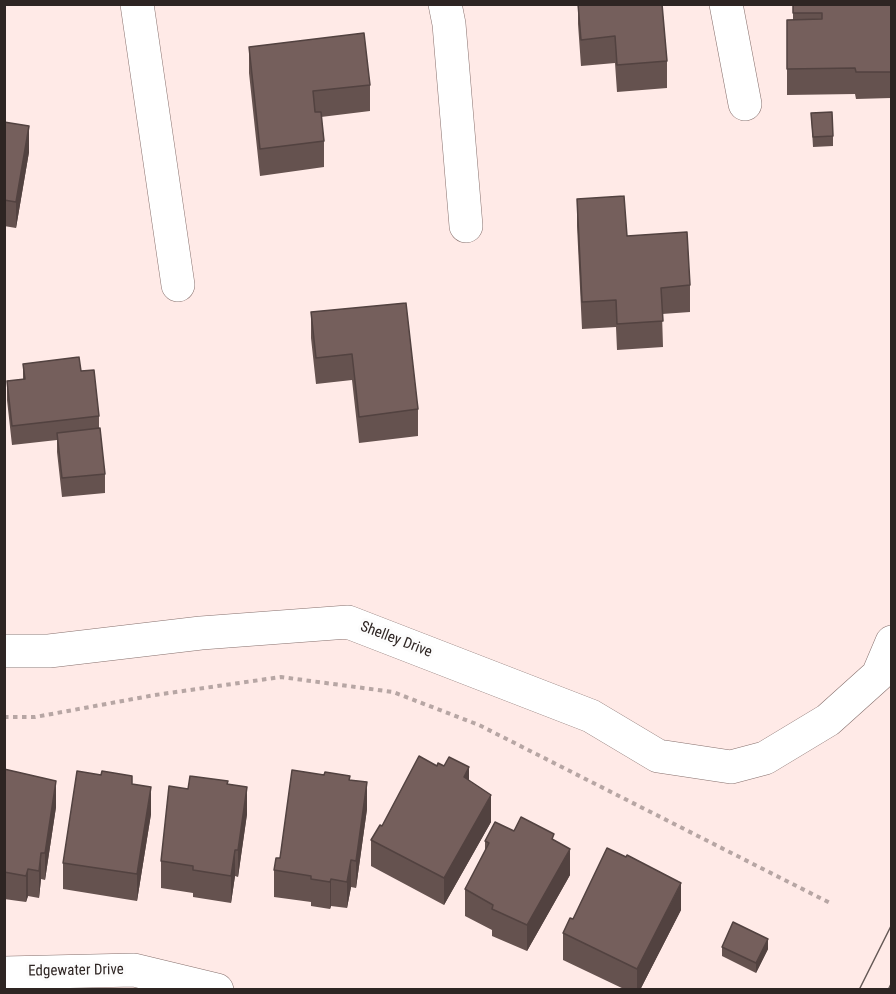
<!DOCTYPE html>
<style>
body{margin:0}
#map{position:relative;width:896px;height:994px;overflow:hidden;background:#ffeae7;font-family:"Roboto Condensed",sans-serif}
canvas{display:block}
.frame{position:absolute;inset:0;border:6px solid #2e2523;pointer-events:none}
</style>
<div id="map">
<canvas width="896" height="994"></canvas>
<div class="frame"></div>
</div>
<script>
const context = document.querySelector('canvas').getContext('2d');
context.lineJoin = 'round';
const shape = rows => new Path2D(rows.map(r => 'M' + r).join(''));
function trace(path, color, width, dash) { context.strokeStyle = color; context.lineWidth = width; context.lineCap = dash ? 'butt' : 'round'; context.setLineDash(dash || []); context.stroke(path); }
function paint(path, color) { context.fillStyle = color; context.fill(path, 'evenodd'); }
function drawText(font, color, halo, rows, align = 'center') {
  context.font = font + ' "Roboto Condensed",sans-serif'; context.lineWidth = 6; context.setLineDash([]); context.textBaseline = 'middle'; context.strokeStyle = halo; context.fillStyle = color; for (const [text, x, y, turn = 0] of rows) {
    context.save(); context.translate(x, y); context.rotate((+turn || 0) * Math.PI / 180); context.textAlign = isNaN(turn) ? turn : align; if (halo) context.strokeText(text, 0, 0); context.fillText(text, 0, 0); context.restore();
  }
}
const minor = shape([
 [137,4,178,285],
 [445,4,449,24,466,226],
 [726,4,745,104],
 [4,651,49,651,201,633,348,622,591,716,658,756,731,767,765,758,828,720,878,675,892,642],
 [4,973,134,970,217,990]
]);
trace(minor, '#87706d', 34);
trace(shape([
 [4,717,35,717,155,695,281,677,393,692,479,725,832,904]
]), '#b7a6a4', 4, [4.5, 4.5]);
trace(minor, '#fff', 33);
trace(shape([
 [859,990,892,924],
 [888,990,892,982]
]), '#655956', 1.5);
paint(shape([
 [578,4,662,4,667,61,667,88,617,92,615,63,581,66,578,24],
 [793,4,891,4,891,98,856,99,855,94,787,95,787,20,793,20],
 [249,47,370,85,370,111,321,117,324,141,324,167,260,176,249,73],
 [811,113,833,136,833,146,813,147],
 [4,122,29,152,16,228,4,226],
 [577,199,627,236,690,285,690,312,662,314,663,347,617,350,616,327,582,329,577,226],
 [311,312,418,409,418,436,359,443,352,380,316,384,311,338],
 [23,364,99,416,99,428,105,474,105,493,62,497,57,452,57,440,12,445,7,400,7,381,23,380],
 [437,766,469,780,491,822,444,905,371,866,371,840],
 [4,769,56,807,45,880,41,879,39,898,28,896,26,902,4,899],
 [350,780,367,809,356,888,351,887,347,908,331,906,330,909,311,906,311,902,274,897,274,870,280,858],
 [132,784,151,814,137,901,63,889,63,863],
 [228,785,247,814,238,877,235,876,231,903,193,897,193,893,161,888,161,861,188,789],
 [514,831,554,840,570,875,527,951,492,936,492,930,465,916,465,889,485,851,485,841],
 [681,910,640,990,626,990,563,960,563,933,573,919],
 [722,947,768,949,756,973,722,956]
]), '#65524f');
paint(shape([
 [29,126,29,152,16,228,16,202],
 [469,767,469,793,464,777],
 [56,781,56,807,45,880,45,853],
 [367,782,367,809,356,888,356,861],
 [151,787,151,814,137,901,137,874],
 [247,787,247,814,238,877,238,850],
 [491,795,491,822,444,905,444,878],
 [570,849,570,875,527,951,527,925],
 [235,850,235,876,231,903,231,876],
 [41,853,41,879,39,898,39,871],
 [351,860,351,887,347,908,347,882],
 [28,869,28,896,26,902,26,876],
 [331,879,331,906,330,909,330,882],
 [681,883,681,910,640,990,637,990,637,969],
 [768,939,768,949,756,973,756,963]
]), '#524240');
const building = shape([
 [578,4,662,4,667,61,617,65,615,36,581,40,578,4],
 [793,4,891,4,891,72,856,72,855,68,787,69,787,20,822,19,822,13,793,13,793,4],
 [364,33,370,85,313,91,315,112,321,112,324,141,260,149,249,47,364,33],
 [832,112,833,136,813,137,811,113,832,112],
 [4,122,29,126,16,202,4,200,4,122],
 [624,196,627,236,687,232,690,285,661,288,663,321,617,324,616,300,582,302,577,199,624,196],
 [406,303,418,409,359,417,352,354,316,358,311,312,406,303],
 [79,357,81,371,94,370,99,416,12,426,7,381,25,379,23,364,79,357],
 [100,428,105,474,62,478,57,433,100,428],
 [419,756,437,766,438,763,444,766,449,757,469,767,464,777,491,795,444,878,371,840,380,825,382,826,419,756],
 [4,769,56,781,45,853,41,853,39,871,28,869,26,876,4,872,4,769],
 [292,770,324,775,325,772,350,776,349,780,367,782,356,861,351,860,347,882,331,879,330,882,311,879,311,876,274,870,276,858,280,858,292,770],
 [77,771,101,775,102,771,132,776,132,784,151,787,137,874,63,863,77,771],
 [190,776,228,781,227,784,247,787,238,850,235,850,231,876,193,870,193,866,161,861,169,786,188,789,190,776],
 [521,817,554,834,552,839,570,849,527,925,492,909,493,905,465,889,489,843,485,841,495,822,514,831,521,817],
 [607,848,626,857,627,855,681,883,637,969,563,933,570,918,573,919,607,848],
 [733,922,768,939,756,963,722,947,733,922]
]);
paint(building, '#755f5c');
trace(building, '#524240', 1.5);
drawText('15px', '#2e2523', '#fcfcfc', [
 ["Shelley Drive",396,640,21],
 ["Edgewater Drive",76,971,-1]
]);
</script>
